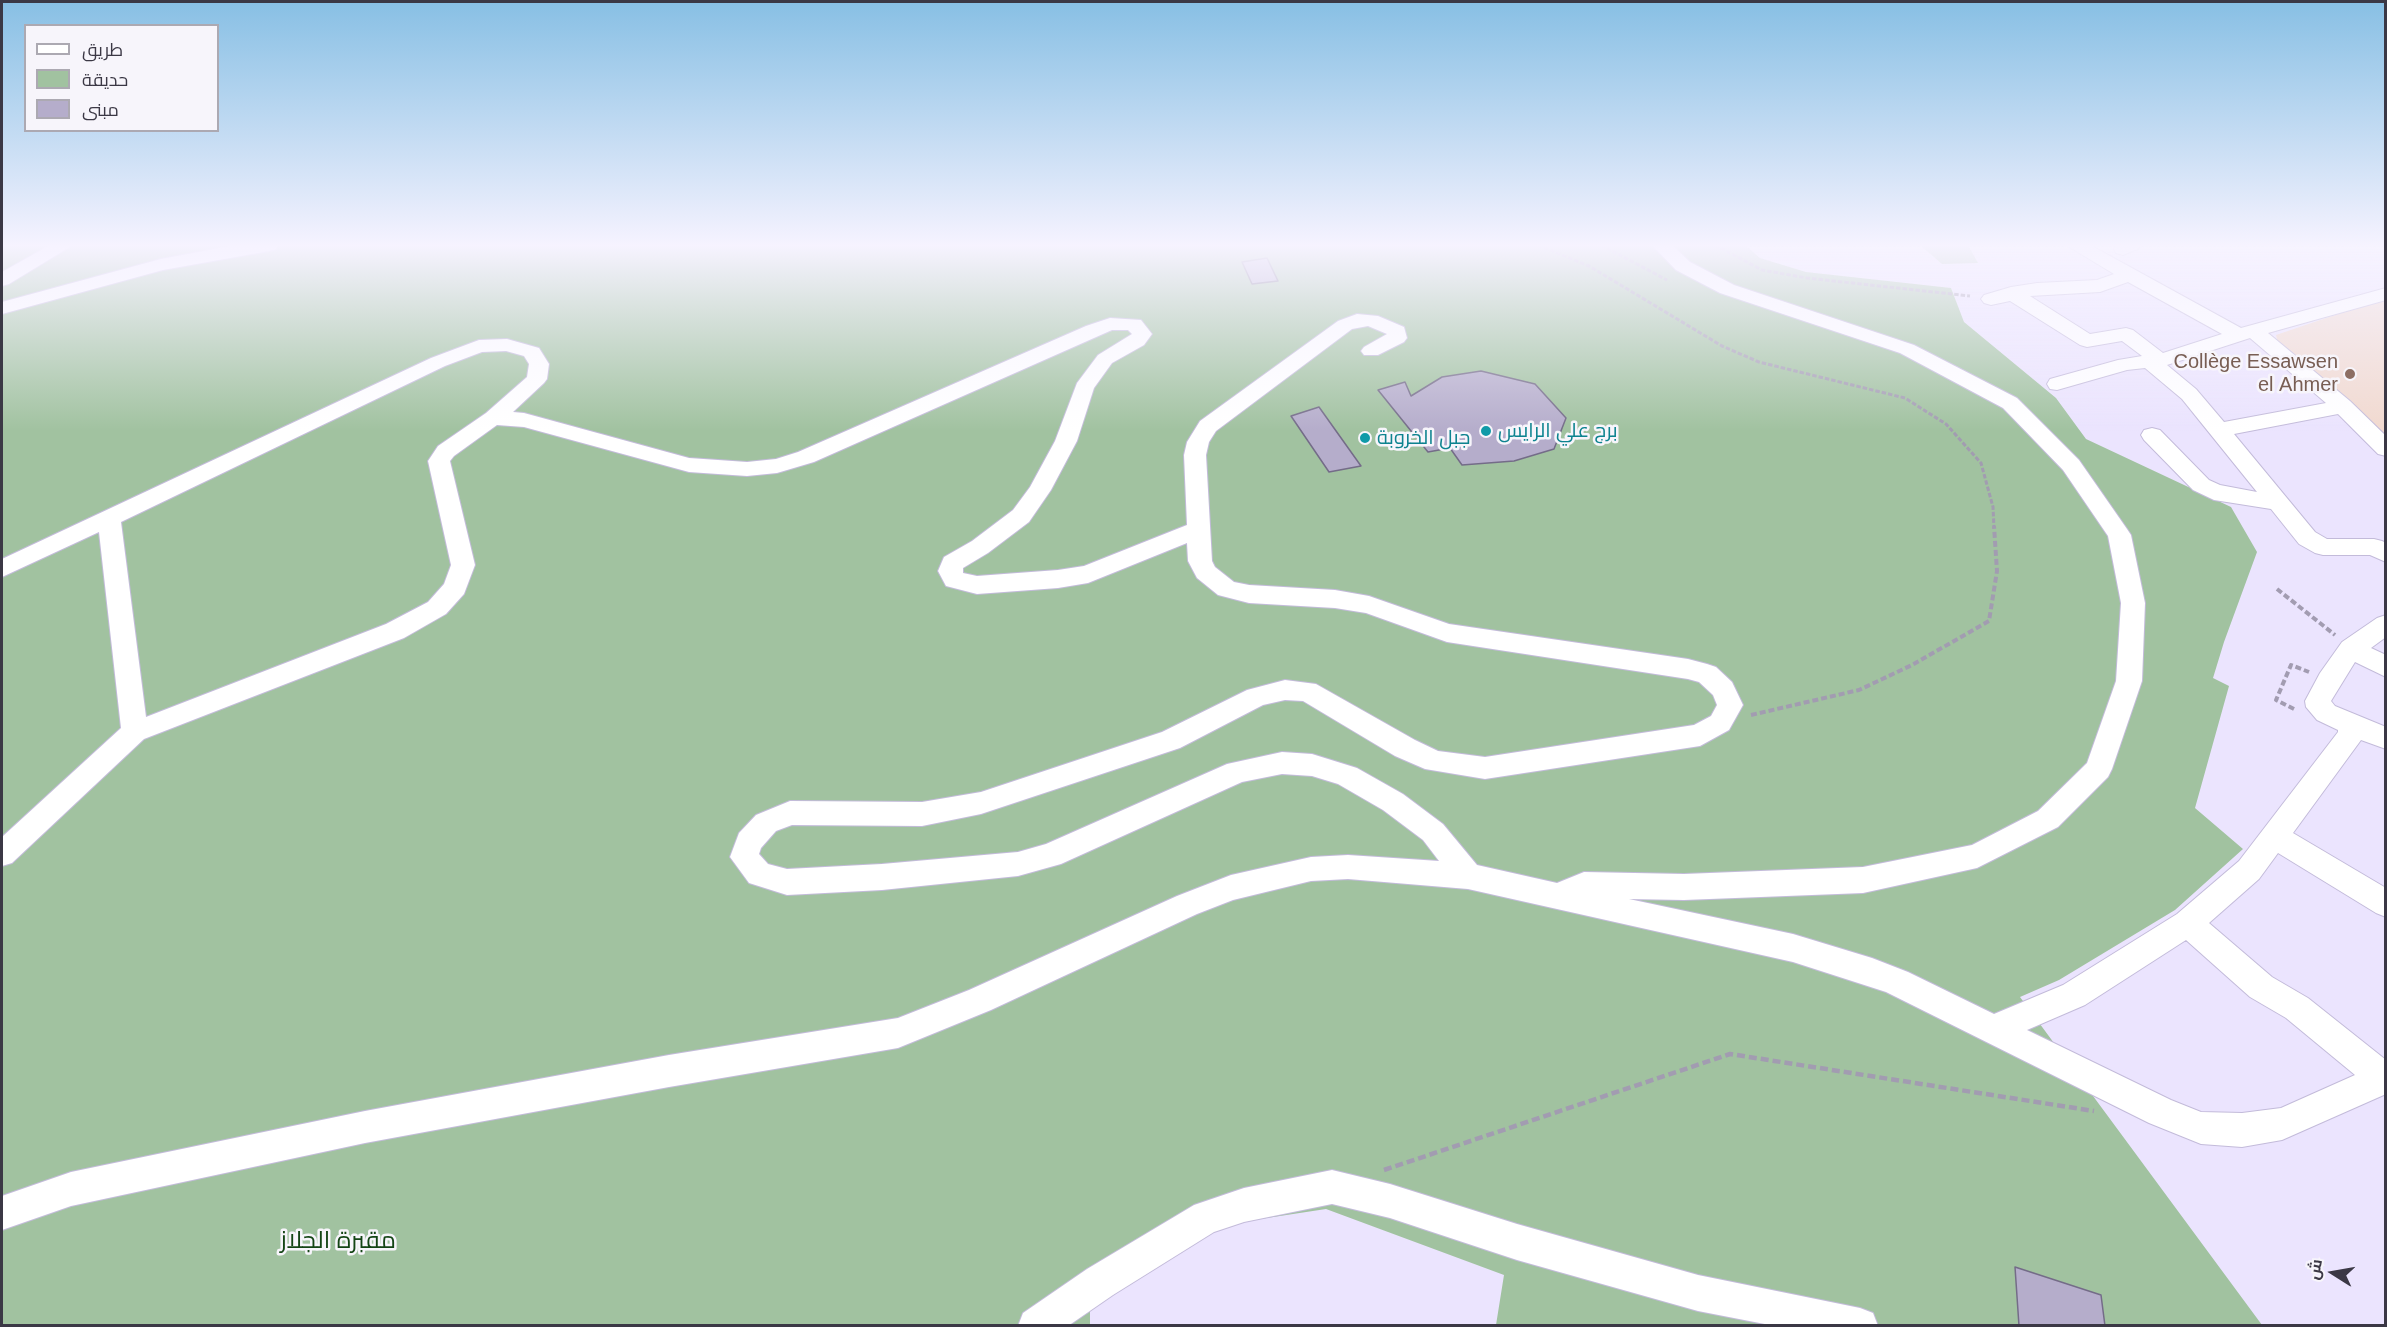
<!DOCTYPE html>
<meta charset="utf-8">
<style>
body{margin:0}
#map{position:relative;width:2387px;height:1327px;overflow:hidden;background:#ebe4fe;font-family:Helvetica,Cairo,sans-serif}
canvas{display:block}
.frame{position:absolute;inset:0;border:3px solid #3b3845;pointer-events:none}
.legend{position:absolute;left:24px;top:24px;width:195px;height:108px;box-sizing:border-box;background:#f7f5fb;border:2px solid #aca9b2;margin:0;padding:8px 10px;list-style:none;font-size:18px;color:#3b3845}
.legend li{display:flex;align-items:center;gap:12px;height:30px}
.legend b{width:30px;border:2px solid #aca9b2}
.north{position:absolute;left:2303px;top:1243px;width:60px;height:60px;-webkit-text-stroke:4px #f7f5fb;paint-order:stroke;rotate:281deg;font-size:16px;font-weight:700;line-height:24px;text-align:center;color:#3b3845}
.north::after{content:'';display:block;margin:auto;width:21px;height:27px;background:#3b3845;clip-path:polygon(50% 0,100% 100%,50% 72%,0 100%)}
</style>
<div id="map">
<canvas width="2387" height="1327"></canvas>
<div class="frame"></div>
<ul class="legend">
<li><b style="height:8px;background:#fff"></b>طريق</li>
<li><b style="height:16px;background:#a1c2a0"></b>حديقة</li>
<li><b style="height:16px;background:#b5adcb"></b>مبنى</li>
</ul>
<div class="north">ش</div>
</div>
<script>
const context = document.querySelector('canvas').getContext('2d');
context.lineJoin = 'round';
function paint(path, color) { context.fillStyle = color; context.fill(path, 'evenodd'); }
const shape = rows => new Path2D(rows.map(r => 'M' + r).join(''));
function trace(path, color, width, dash) { context.strokeStyle = color; context.lineWidth = width; context.lineCap = dash ? 'butt' : 'round'; context.setLineDash(dash || []); context.stroke(path); }
function drawText(font, color, halo, rows, align = 'center') {
  context.font = font + ' Helvetica,Cairo,sans-serif'; context.lineWidth = 5; context.setLineDash([]); context.textBaseline = 'middle'; context.strokeStyle = halo; context.fillStyle = color; for (const [text, x, y, turn = 0] of rows) {
    context.save(); context.translate(x, y); context.rotate((+turn || 0) * Math.PI / 180); context.textAlign = isNaN(turn) ? turn : align; if (halo) context.strokeText(text, 0, 0); context.fillText(text, 0, 0); context.restore();
  }
}
paint(shape([
 [2385,298,2385,437,2278,344,2276,335]
]), '#f1d9cf');
paint(shape([
 [2,245,1745,245,1760,258,1806,272,1951,288,1964,322,2056,398,2086,439,2231,507,2257,552,2224,642,2213,678,2229,686,2195,808,2243,849,2175,910,2059,980,2020,997,2262,1325,1496,1325,1504,1275,1326,1209,1214,1226,1090,1300,1090,1325,2,1326],
 [1968,245,1978,263,1942,264,1920,245]
]), '#a1c2a0');
const building = shape([
 [1267,258,1278,281,1252,284,1242,262,1267,258],
 [1481,371,1535,384,1566,418,1554,449,1514,461,1462,465,1450,448,1428,452,1378,390,1405,382,1411,396,1442,377,1481,371],
 [1319,407,1361,466,1329,472,1291,416,1319,407],
 [2015,1267,2101,1295,2105,1326,2019,1326,2015,1267]
]);
paint(building, '#b5adcb');
trace(building, '#746c88', 1.5);
const minor = shape([
 [50,245,73,245,9,284,2,286,2,272,50,245],
 [236,245,278,245,276,249,269,251,163,270,2,314,2,302,161,259,236,245],
 [1652,245,1672,245,1690,262,1734,285,1914,345,2017,398,2079,460,2127,529,2131,535,2145,603,2142,681,2112,769,2108,777,2058,827,1977,868,1863,893,1684,900,1629,899,1793,934,1872,958,1908,972,1994,1014,2063,985,2177,914,2239,861,2338,732,2338,730,2317,720,2306,707,2305,701,2320,673,2342,642,2377,618,2386,615,2386,637,2371,648,2386,655,2386,677,2355,662,2331,701,2335,706,2386,727,2386,749,2361,740,2293,833,2386,888,2386,917,2376,913,2278,853,2259,879,2209,923,2272,977,2308,998,2386,1060,2386,1094,2282,1140,2242,1147,2201,1144,2149,1123,1886,992,1793,962,1468,889,1348,879,1311,881,1233,900,1197,914,991,1010,898,1048,669,1087,365,1143,71,1206,2,1230,2,1196,71,1172,365,1111,669,1055,898,1018,969,990,1177,896,1231,875,1311,857,1348,855,1439,861,1423,840,1383,810,1338,784,1312,776,1282,774,1242,782,1061,864,1018,876,882,890,787,895,749,883,730,857,739,833,756,815,790,801,922,802,981,792,1162,732,1247,690,1285,680,1316,684,1415,740,1438,751,1485,757,1694,725,1711,716,1717,705,1713,695,1699,682,1688,679,1447,642,1366,613,1335,608,1249,603,1218,595,1197,578,1188,561,1187,543,1088,583,1058,588,977,594,946,586,938,571,944,557,972,541,1013,510,1030,487,1055,441,1077,383,1098,355,1132,334,1128,330,1112,330,814,462,777,473,747,476,689,472,524,427,497,425,454,456,450,461,475,565,464,594,446,614,404,638,144,739,12,863,2,866,2,837,121,728,99,532,2,577,2,559,431,358,479,340,507,339,539,348,549,364,547,379,544,383,513,412,524,413,689,458,747,462,776,459,798,452,1086,326,1110,318,1141,320,1152,334,1144,345,1112,363,1094,388,1077,441,1051,490,1029,522,988,553,963,568,963,573,977,576,1058,570,1084,566,1187,525,1184,455,1187,442,1200,421,1338,321,1357,314,1378,316,1404,327,1407,338,1404,342,1378,355,1364,355,1361,351,1364,347,1387,334,1368,326,1352,329,1216,431,1209,442,1206,455,1212,561,1215,567,1234,582,1249,585,1335,590,1369,596,1449,624,1688,659,1707,664,1716,667,1732,682,1743,705,1729,730,1700,746,1485,779,1425,769,1395,756,1303,701,1285,700,1263,705,1180,748,981,814,922,826,792,825,776,831,761,848,759,854,768,864,787,869,882,864,1018,852,1046,844,1227,764,1282,752,1312,754,1357,768,1403,794,1443,824,1477,865,1557,883,1584,872,1684,874,1863,867,1972,845,2038,811,2087,763,2116,681,2121,603,2108,536,2063,470,2003,408,1900,353,1720,293,1676,270,1652,245],
 [506,351,524,356,529,364,527,377,486,413,438,446,428,461,451,565,444,584,428,602,386,624,146,717,121,522,445,366,482,352,506,351],
 [2186,940,2250,997,2286,1018,2355,1075,2281,1108,2242,1113,2201,1112,2171,1100,2027,1030,2085,1005,2186,940],
 [2066,245,2090,245,2241,328,2386,288,2386,300,2268,333,2350,401,2386,436,2386,456,2378,454,2338,414,2234,434,2315,532,2327,539,2374,539,2382,541,2386,543,2386,562,2370,555,2323,555,2315,553,2299,544,2271,509,2214,500,2193,490,2144,440,2141,435,2144,430,2152,428,2160,430,2209,480,2220,485,2257,492,2182,399,2145,368,2127,370,2057,390,2050,389,2047,384,2050,379,2118,360,2142,356,2122,341,2087,347,2080,345,2010,301,1991,305,1984,303,1981,299,1984,295,2011,287,2037,283,2097,280,2114,274,2066,245],
 [2128,282,2222,334,2163,353,2133,330,2126,328,2090,334,2030,296,2100,292,2128,282],
 [2250,338,2326,403,2224,422,2196,389,2167,365,2250,338],
 [2116,245,2140,245,2138,249,2123,255,2116,253,2114,249,2116,245],
 [1332,1170,1390,1184,1517,1224,1698,1275,1860,1308,1873,1313,1878,1326,1775,1326,1698,1311,1517,1260,1390,1218,1332,1204,1244,1222,1214,1232,1113,1295,1068,1326,1018,1326,1023,1313,1087,1269,1194,1205,1244,1188,1332,1170]
]);
trace(minor, '#c3bbda', 2);
trace(shape([
 [1538,245,1589,266,1722,346,1759,362,1905,398,1946,424,1981,463,1993,507,1994,528],
 [1601,245,1667,280],
 [1715,245,1762,270,1807,278,1970,296]
]), '#a29cb1', 3, [4.5, 2]);
trace(shape([
 [2277,589,2335,635],
 [2294,709,2276,700,2291,665,2309,672],
 [1751,715,1859,690,1912,665,1989,621,1997,571,1994,526]
]), '#a29cb1', 4, [6, 3]);
trace(shape([
 [1384,1170,1730,1054,2094,1111]
]), '#a29cb1', 4.5, [8, 4]);
paint(minor, '#fff');
const sky = context.createLinearGradient(0, 0, 0, 431);
sky.addColorStop(0, '#87bfe4');
sky.addColorStop(0.57, '#f6f3ff');
sky.addColorStop(1, '#f6f3ff00');
context.fillStyle = sky;
context.fillRect(0, 0, 2387, 431);
for (const [x, y, r, color] of [
 [2350,374,6,"#8d6e63"],
 [1486,431,6,"#0f9aa8"],
 [1365,438,6,"#0f9aa8"]
]) { const dot = new Path2D(); dot.arc(x, y, r, 0, 2 * Math.PI); context.fillStyle = color; context.fill(dot); trace(dot, '#f7f5fb', 2); }
drawText('20px', '#785e54', '#f7f5fb', [
 ["Collège Essawsen",2338,362],
 ["el Ahmer",2338,385]
], 'right');
drawText('20px', '#0d838f', '#f7f5fb', [
 ["برج علي الرايس",1498,431],
 ["جبل الخروبة",1377,438]
], 'left');
drawText('24px', '#144515', '#f7f5fb', [
 ["مقبرة الجلاز",338,1241]
]);
</script>
